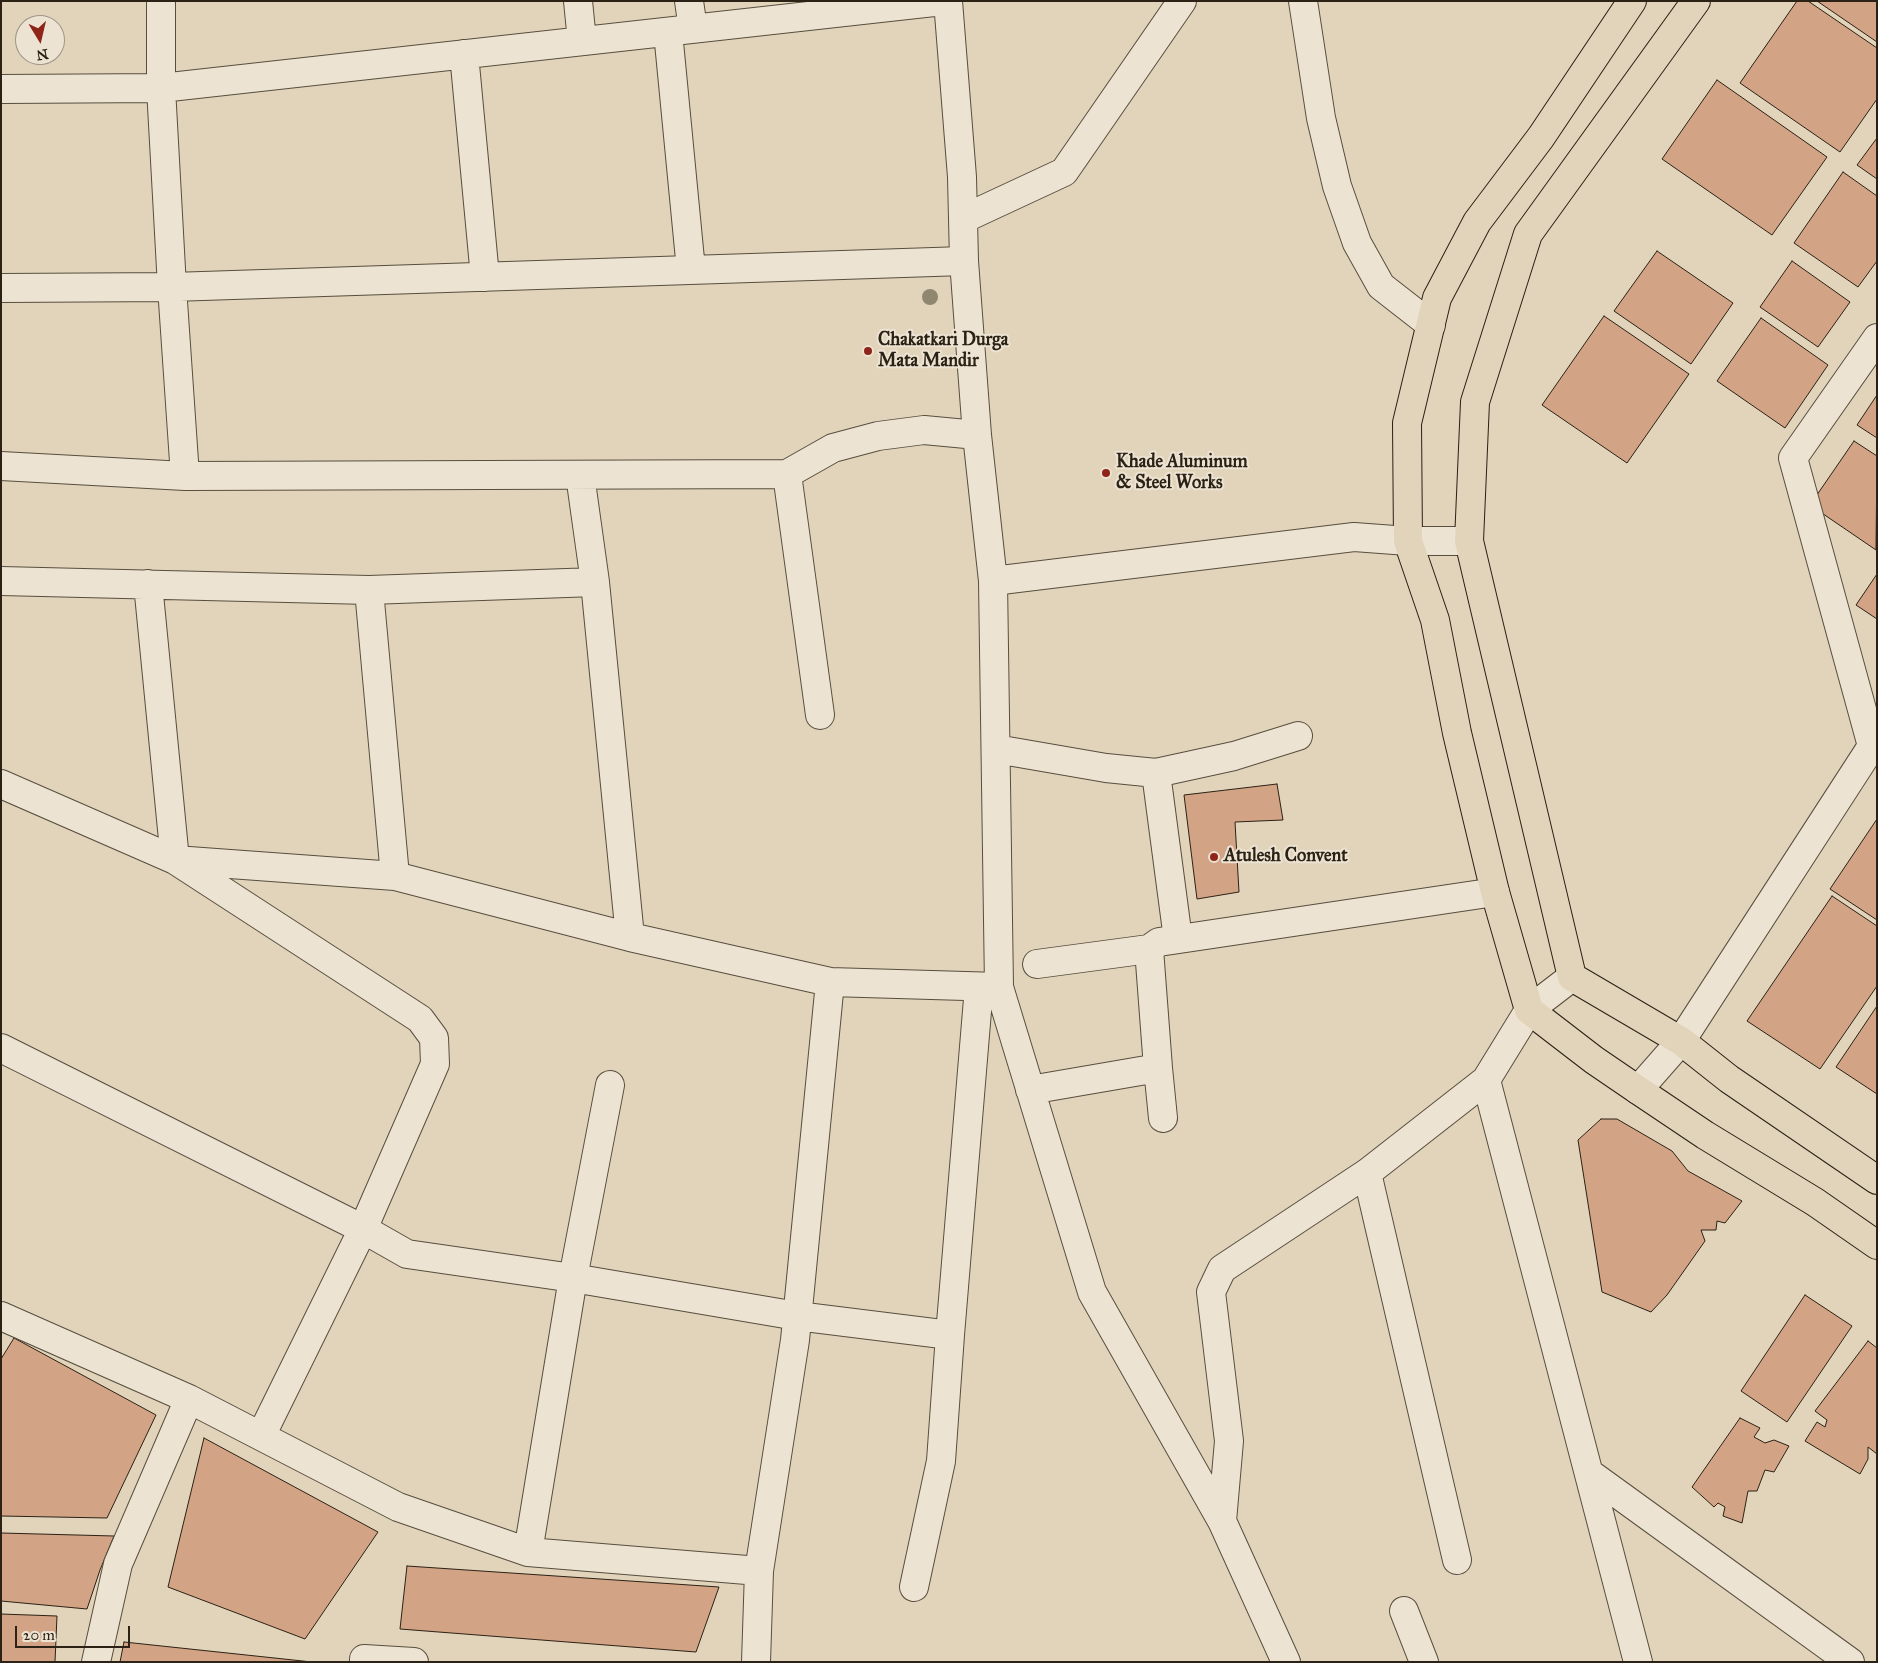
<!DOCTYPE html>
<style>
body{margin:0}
#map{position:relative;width:1878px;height:1663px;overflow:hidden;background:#e1d4bb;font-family:"IM FELL Great Primer",serif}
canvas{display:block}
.frame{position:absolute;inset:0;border:2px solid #2b2115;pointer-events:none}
.north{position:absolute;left:15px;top:15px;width:50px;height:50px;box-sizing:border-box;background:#ece3d3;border:1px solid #9f9587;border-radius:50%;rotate:171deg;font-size:14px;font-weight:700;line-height:20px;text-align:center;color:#2b2115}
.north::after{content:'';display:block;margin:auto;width:18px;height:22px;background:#8f2418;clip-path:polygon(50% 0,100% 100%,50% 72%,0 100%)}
.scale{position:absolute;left:15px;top:1626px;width:115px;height:22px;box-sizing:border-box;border:2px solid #2b2115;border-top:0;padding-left:6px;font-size:15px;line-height:18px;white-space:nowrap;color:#2b2115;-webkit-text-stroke:4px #ece3d3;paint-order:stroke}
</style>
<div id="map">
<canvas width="1878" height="1663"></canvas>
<div class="frame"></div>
<div class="north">N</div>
<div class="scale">20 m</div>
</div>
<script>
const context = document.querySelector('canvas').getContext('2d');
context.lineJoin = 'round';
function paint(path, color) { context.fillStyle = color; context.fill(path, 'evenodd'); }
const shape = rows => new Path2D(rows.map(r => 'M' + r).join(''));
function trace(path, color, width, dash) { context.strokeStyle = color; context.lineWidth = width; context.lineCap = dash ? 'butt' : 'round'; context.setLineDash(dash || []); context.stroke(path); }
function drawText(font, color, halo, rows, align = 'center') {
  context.font = font + ' "IM FELL Great Primer",serif'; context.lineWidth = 4; context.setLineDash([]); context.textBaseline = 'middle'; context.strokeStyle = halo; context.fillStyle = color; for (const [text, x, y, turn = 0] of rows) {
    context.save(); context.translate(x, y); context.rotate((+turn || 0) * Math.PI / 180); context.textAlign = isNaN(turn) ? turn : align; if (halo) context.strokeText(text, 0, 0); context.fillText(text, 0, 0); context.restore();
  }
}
const building = shape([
 [1797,1,1808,1,1877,48,1877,99,1840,152,1740,83,1797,1],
 [1817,1,1877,1,1877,42,1817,1],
 [1717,80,1827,157,1772,235,1662,159,1717,80],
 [1877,138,1877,179,1857,165,1877,138],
 [1843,172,1877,196,1877,261,1858,287,1794,243,1843,172],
 [1657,251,1733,303,1691,364,1614,311,1657,251],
 [1792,261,1850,302,1818,347,1760,307,1792,261],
 [1604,316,1689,374,1627,463,1542,405,1604,316],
 [1761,318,1828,365,1785,428,1717,381,1761,318],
 [1877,395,1877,438,1857,425,1877,395],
 [1854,441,1877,456,1876,550,1810,505,1854,441],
 [1877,574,1877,619,1856,605,1877,574],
 [1277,784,1283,820,1235,822,1239,892,1197,899,1184,795,1277,784],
 [1877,819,1877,920,1830,889,1877,819],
 [1832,896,1877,926,1877,986,1820,1069,1747,1021,1832,896],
 [1877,1006,1877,1094,1836,1067,1877,1006],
 [1601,1119,1617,1119,1672,1151,1688,1171,1742,1201,1725,1223,1717,1221,1716,1230,1701,1230,1705,1241,1667,1295,1651,1312,1602,1292,1578,1140,1601,1119],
 [1805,1295,1852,1326,1787,1422,1741,1391,1805,1295],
 [14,1338,156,1415,107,1518,1,1516,1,1359,14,1338],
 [1868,1341,1877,1348,1877,1454,1868,1447,1868,1459,1860,1474,1805,1441,1817,1422,1825,1427,1827,1420,1815,1411,1868,1341],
 [1740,1418,1760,1428,1754,1437,1765,1443,1774,1440,1789,1446,1774,1472,1765,1470,1757,1491,1748,1491,1742,1523,1723,1516,1725,1507,1718,1503,1714,1507,1692,1487,1740,1418],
 [204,1438,378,1532,305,1639,168,1587,204,1438],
 [1,1533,114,1536,100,1570,87,1609,1,1601,1,1533],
 [407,1566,719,1587,696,1652,400,1629,407,1566],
 [1,1614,57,1616,55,1662,1,1662,1,1614],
 [124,1642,312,1662,120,1662,124,1642]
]);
paint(building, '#d2a384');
trace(building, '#2b2115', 1);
const minor = shape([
 [161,1,161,88,172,287,185,476,787,474,833,448,878,436,924,430,977,435],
 [578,1,582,41],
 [689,1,693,29],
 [948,1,962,177,964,261,977,435,993,581],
 [1303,1,1321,118,1337,186,1357,243,1381,286,1431,325],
 [668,32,691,270],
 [464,54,485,277],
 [1,89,161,88,943,1],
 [963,219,1064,172,1182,1],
 [1,288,172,287,964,261],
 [1,466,185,476],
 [787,474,820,715],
 [580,475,595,582,630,937,830,982],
 [1,581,369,590],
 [595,582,369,590,395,876,630,937],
 [148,584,175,860,420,1019,434,1038,435,1064,363,1229,261,1436],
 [996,749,1106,768,1156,773,1234,756,1298,736],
 [1156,773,1178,939],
 [1,784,175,860,395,876],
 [1037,964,1149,949],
 [1572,977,1529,1010,1486,1080,1638,1662],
 [999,987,1092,1292,1222,1521,1286,1662],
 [1,1048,363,1229,407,1254,573,1278,797,1316,950,1335,979,987],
 [1158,1068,1163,1118],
 [1030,1090,1158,1068,1149,949,1159,942,1495,892],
 [1638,1090,1681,1041,1872,746,1793,458,1877,338],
 [1367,1173,1457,1560],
 [1,1316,189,1399],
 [1589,1473,1850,1662],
 [1222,1521,1229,1441,1211,1292,1222,1269,1367,1173,1486,1080],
 [528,1552,573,1278,610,1085],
 [914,1587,941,1461,950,1335],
 [1404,1611,1424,1662],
 [96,1662,118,1564,189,1399,398,1507,528,1552,759,1571,795,1340,830,982,999,987,993,581,1354,537,1408,541,1469,541],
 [364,1662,364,1659,414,1662],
 [756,1662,759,1571]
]);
const major = shape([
 [1632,1,1541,137,1477,222,1437,298,1407,423,1408,541,1435,620,1457,733,1495,892,1529,1010,1594,1060,1638,1090,1705,1135,1815,1202,1877,1245],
 [1696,1,1528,234,1475,402,1469,541,1572,977,1681,1041,1729,1079,1877,1180]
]);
trace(minor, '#584e3e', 30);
trace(major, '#2b2115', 30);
trace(minor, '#ece3d3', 28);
trace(major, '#e1d4bb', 28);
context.fillStyle = '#908770';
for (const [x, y] of [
 [930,297]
]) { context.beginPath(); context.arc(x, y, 8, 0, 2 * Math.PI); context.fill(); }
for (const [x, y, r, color] of [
 [868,351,5,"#8f2418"],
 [1106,473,5,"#8f2418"],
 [1214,857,5,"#8f2418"]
]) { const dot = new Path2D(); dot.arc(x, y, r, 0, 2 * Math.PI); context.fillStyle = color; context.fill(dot); trace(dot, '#ece3d3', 2); }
drawText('bold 18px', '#2b2115', '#ece3d3', [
 ["Chakatkari Durga",878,341],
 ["Mata Mandir",878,362],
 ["Khade Aluminum",1116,463],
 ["& Steel Works",1116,484],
 ["Atulesh Convent",1224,857]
], 'left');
</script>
